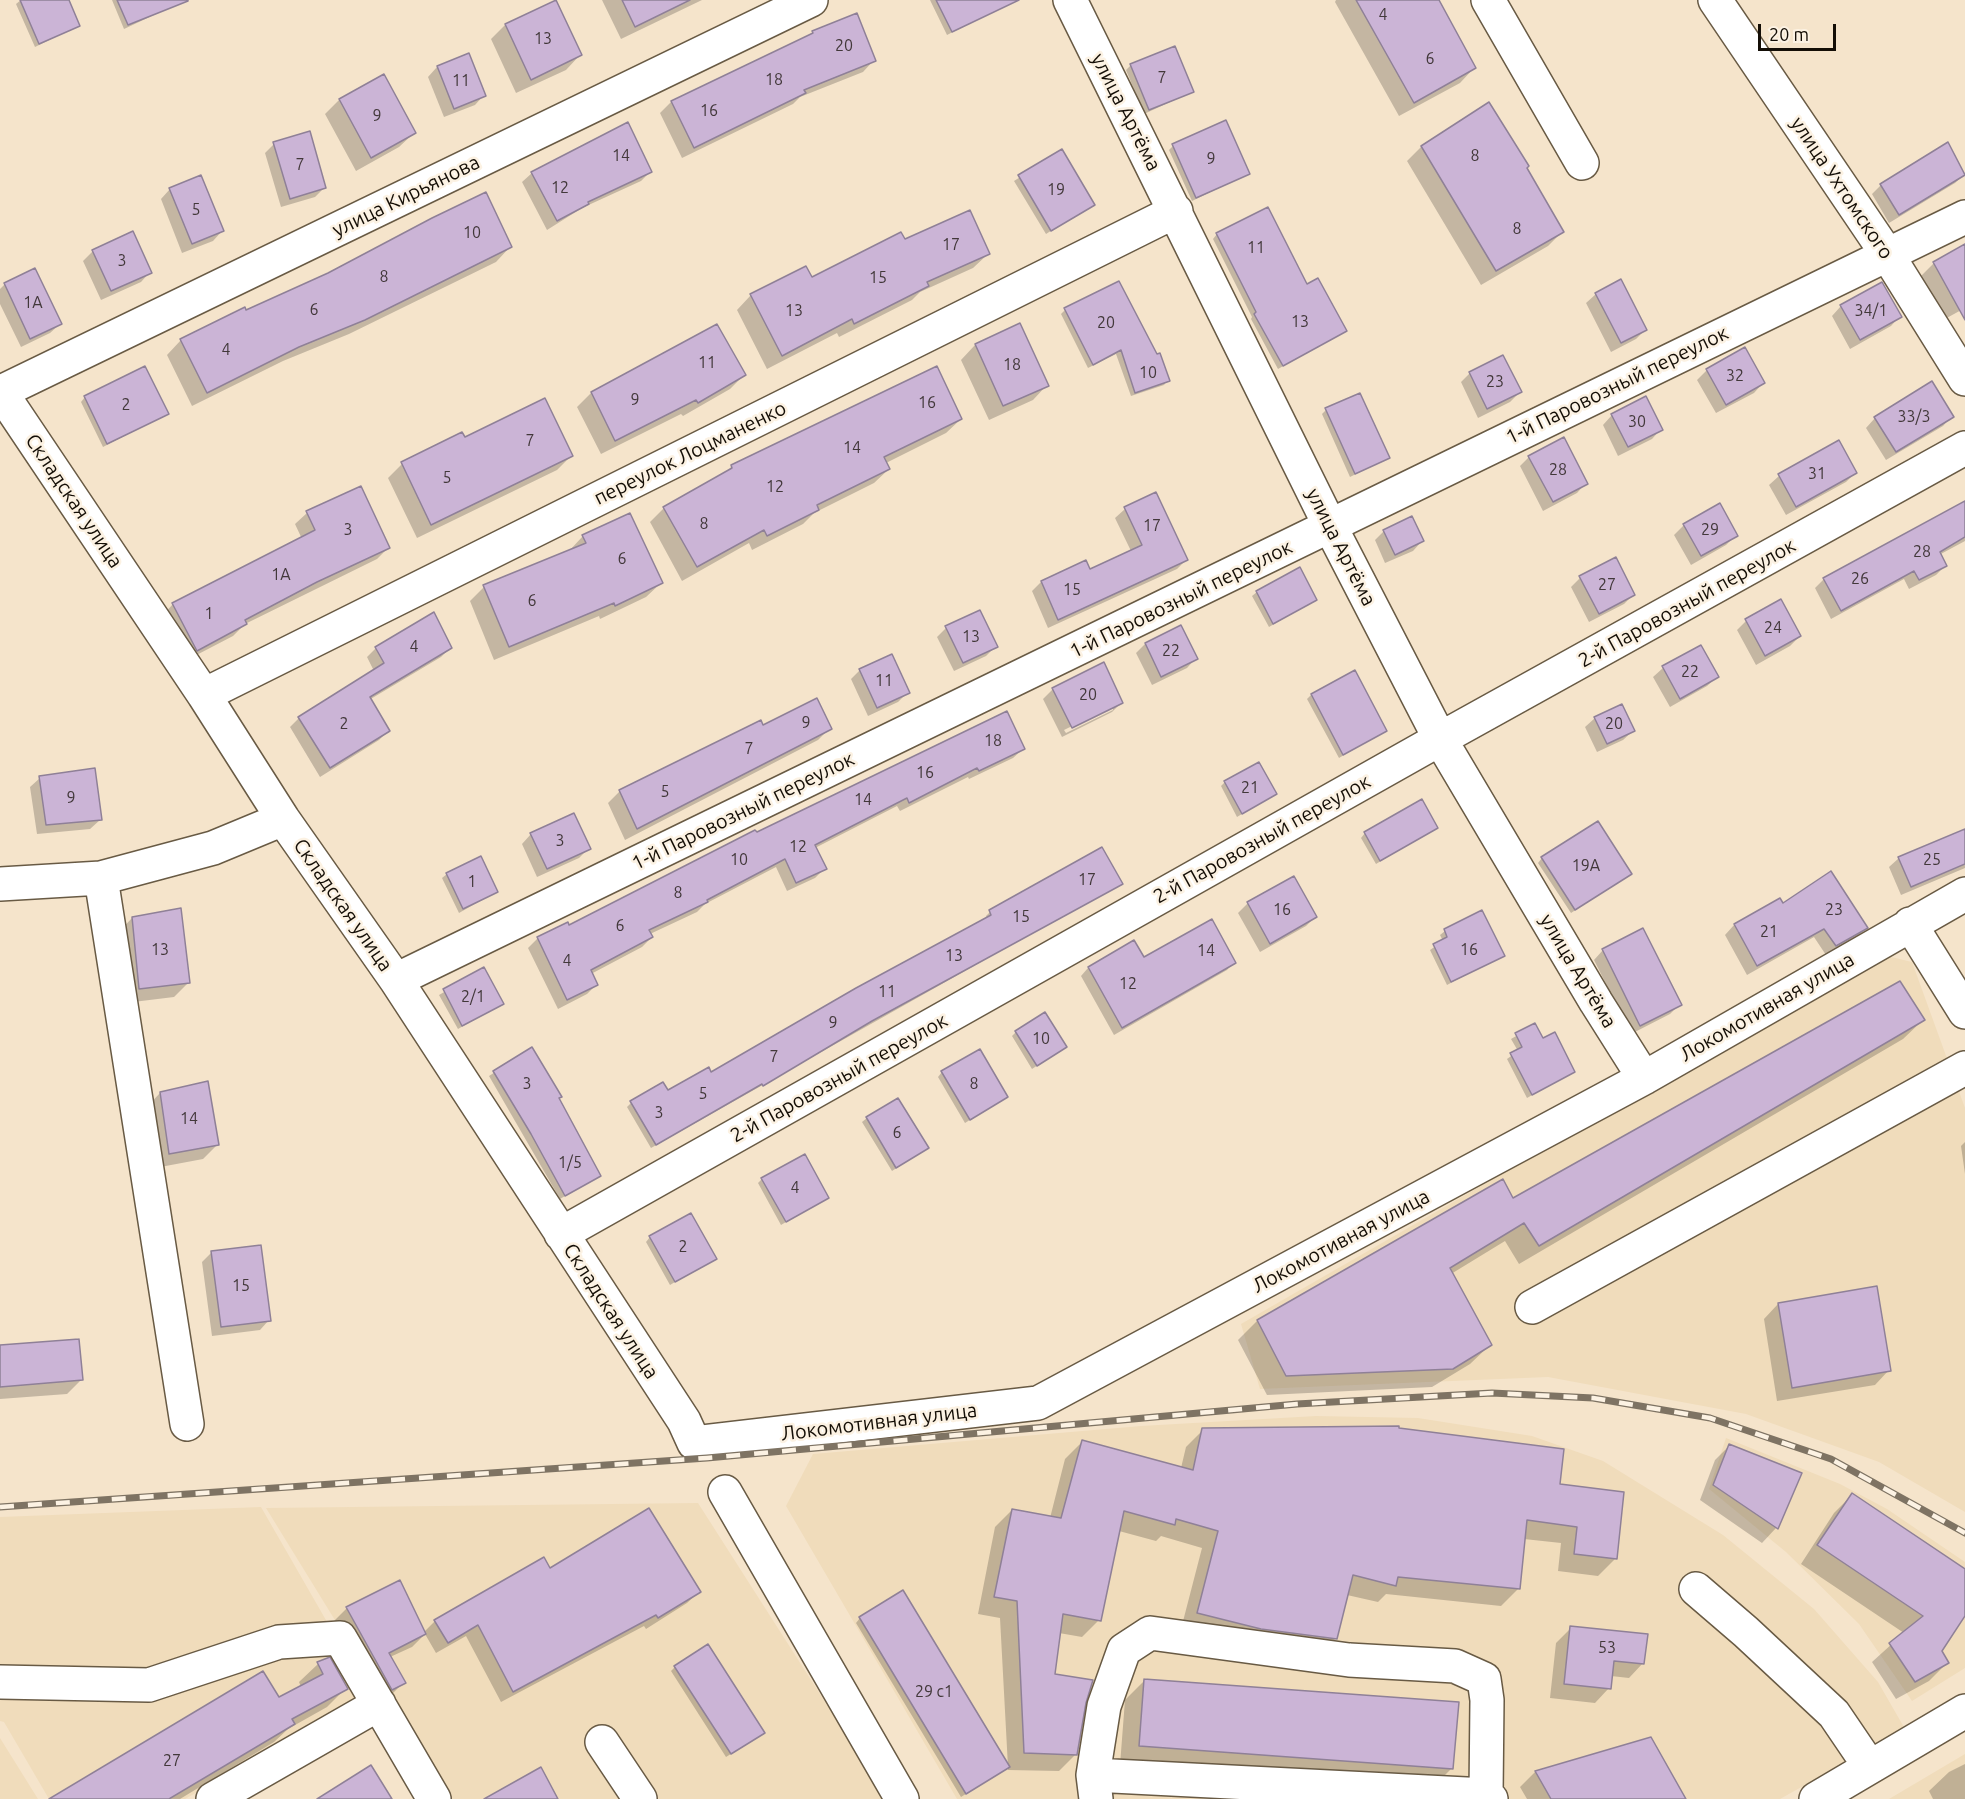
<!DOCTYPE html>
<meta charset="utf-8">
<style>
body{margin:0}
#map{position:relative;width:1965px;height:1799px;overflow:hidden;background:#f5e4cb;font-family:Ubuntu,sans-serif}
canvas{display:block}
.scale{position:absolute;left:1758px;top:24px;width:78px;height:27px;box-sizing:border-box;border:3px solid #140e06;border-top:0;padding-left:8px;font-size:18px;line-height:21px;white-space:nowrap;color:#140e06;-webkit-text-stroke:4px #fcf2e3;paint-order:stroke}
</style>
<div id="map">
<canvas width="1965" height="1799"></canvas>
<div class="scale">20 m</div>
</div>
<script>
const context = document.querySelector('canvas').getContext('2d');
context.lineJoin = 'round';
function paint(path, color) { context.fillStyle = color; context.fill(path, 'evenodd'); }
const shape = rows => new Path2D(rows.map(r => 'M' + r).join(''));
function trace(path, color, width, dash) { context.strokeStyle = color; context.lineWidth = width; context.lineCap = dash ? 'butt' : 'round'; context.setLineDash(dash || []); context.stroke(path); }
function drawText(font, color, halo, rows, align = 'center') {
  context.font = font + ' Ubuntu,sans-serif'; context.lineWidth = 5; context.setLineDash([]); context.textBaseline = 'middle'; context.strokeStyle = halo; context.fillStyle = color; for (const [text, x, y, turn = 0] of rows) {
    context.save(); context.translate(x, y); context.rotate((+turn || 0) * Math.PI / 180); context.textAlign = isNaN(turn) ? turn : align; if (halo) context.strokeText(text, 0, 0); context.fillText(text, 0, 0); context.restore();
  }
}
paint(shape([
 [1883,955,1912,962,1965,1108,1965,1512,1879,1462,1746,1414,1548,1377,1260,1389,1241,1324],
 [1316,1416,1418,1418,1532,1436,1603,1461,1723,1535,1814,1609,1878,1682,1905,1729,1780,1799,957,1799,786,1506,813,1454,1141,1426],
 [1726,1438,1840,1484,1887,1509,1965,1562,1965,1668,1912,1701,1859,1624,1786,1552,1709,1489],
 [698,1503,887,1799,445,1799,266,1508],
 [261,1507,369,1695,185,1799,49,1799,4,1722,0,1721,0,1517],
 [0,1738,38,1799,0,1799],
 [1965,1754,1965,1799,1889,1799]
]), '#f0dcbb');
paint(shape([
 [21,0,67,0,78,26,35,47,16,4],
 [112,0,166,0,169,8,124,29],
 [602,0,702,0,621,39],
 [930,0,994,0,998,9,947,35],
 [1336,0,1430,0,1474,68,1460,83,1399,116,1335,2],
 [505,25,580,55,566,70,516,93,491,39],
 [813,32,874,60,863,72,800,97,793,104,682,158,660,113,671,102,808,37],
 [468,55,484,95,475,105,444,117,428,77,437,67],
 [1131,65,1192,92,1144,114,1126,70],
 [383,76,414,133,399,147,356,171,325,114,339,100],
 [1489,104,1562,232,1548,246,1481,285,1407,161,1421,147],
 [274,144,325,187,315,197,281,207,265,153],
 [1947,144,1965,174,1955,183,1889,223,1872,194,1881,185],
 [1173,146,1248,174,1192,201,1169,150],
 [1061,151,1093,204,1046,234,1014,181],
 [650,172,641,181,582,208,547,230,522,182,532,173],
 [170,189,222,231,213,241,182,253,161,199],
 [1217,234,1306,287,1345,331,1278,369,1251,319,1252,317,1213,239],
 [904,241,988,254,973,268,920,292,912,300,839,337,837,333,767,369,737,310,751,295,811,279],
 [1965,246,1965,308,1943,320,1919,278,1933,264],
 [510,247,496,262,349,334,283,361,192,406,167,355,181,340,245,312],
 [93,251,150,272,141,282,101,300,83,261],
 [5,284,60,324,50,333,21,347,0,304,0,289],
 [1596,294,1645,330,1636,339,1611,352,1586,303],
 [1841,306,1900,316,1891,326,1850,349,1832,316],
 [1065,310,1168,380,1164,385,1131,396,1116,354,1088,368,1061,314],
 [1019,325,1047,385,1033,400,989,420,961,360,975,345],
 [1707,370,1763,383,1754,393,1716,413,1697,380],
 [1470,373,1520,392,1510,402,1478,418,1461,382],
 [744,375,730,389,683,416,681,414,601,454,577,407,591,393],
 [85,397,167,414,103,447,81,402],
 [1326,410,1388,458,1350,477,1322,414],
 [1612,415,1661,429,1652,439,1618,456,1603,425],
 [1952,416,1943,426,1886,460,1866,428,1875,418],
 [961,419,946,433,886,463,889,469,874,483,814,513,803,524,752,550,749,543,682,581,650,522,664,508,724,475,732,466],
 [464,439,571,456,557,470,417,538,388,478,402,464],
 [1838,442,1855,473,1846,482,1786,515,1769,485,1779,476],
 [1529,457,1586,483,1577,493,1543,511,1520,466],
 [1965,503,1965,541,1939,555,1945,566,1936,575,1909,589,1904,579,1831,619,1815,588,1824,579],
 [1719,505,1736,535,1726,545,1691,565,1674,535,1684,525],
 [1125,509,1186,560,1177,569,1048,628,1032,591,1041,582,1085,562,1089,571,1131,551,1115,518],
 [307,513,388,548,377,559,245,624,233,636,185,661,162,616,173,604,302,539,295,524],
 [1384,531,1422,541,1413,551,1385,563,1375,540],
 [583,536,661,583,646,597,600,619,599,616,494,660,470,601,484,587,569,551],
 [1580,578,1634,594,1624,604,1589,622,1571,587],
 [1257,592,1316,600,1269,627,1252,596],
 [1746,621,1800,636,1790,646,1756,665,1737,630],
 [1181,627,1196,658,1187,668,1152,685,1136,653,1145,644],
 [946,628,996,646,986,656,954,671,937,637],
 [376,648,450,648,441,657,369,700,388,731,379,740,320,777,290,727,299,718,374,671,367,657],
 [1663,668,1717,677,1707,686,1670,707,1653,677],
 [860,670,908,692,898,702,868,716,851,679],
 [1053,689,1122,702,1112,712,1062,737,1043,699],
 [1113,706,1113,710,1066,733,1064,730],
 [1311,695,1386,730,1339,758,1307,699],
 [1595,718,1633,731,1623,740,1597,752,1585,727],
 [763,727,830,728,818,740,625,840,608,803,620,791],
 [1023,749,1013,758,969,779,968,777,900,811,897,806,815,848,825,868,815,878,787,891,776,867,705,904,697,912,650,934,652,937,642,947,591,974,596,985,587,994,558,1009,528,948,537,939,567,924,568,927,756,834],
 [40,778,100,820,90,829,37,834,30,787],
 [1225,782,1275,794,1237,817,1221,786],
 [1436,828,1376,864,1361,838,1365,833],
 [1965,830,1965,868,1901,895,1889,867,1899,858],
 [531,834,589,848,579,858,537,877,522,844],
 [1542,858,1630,874,1571,913,1538,863],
 [447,874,496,892,459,913,442,878],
 [1293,878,1315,917,1306,926,1260,952,1238,913,1248,903],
 [1121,883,651,1148,627,1107,631,1103,667,1092,711,1074,987,919,986,916,990,912],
 [1780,900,1782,905,1866,928,1857,937,1826,955,1814,937,1747,975,1725,935,1734,925],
 [1482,912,1503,955,1447,985,1430,950,1443,941,1440,935,1445,931],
 [132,918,189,982,174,997,125,1003,118,933],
 [1134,942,1143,959,1234,962,1227,970,1114,1035,1081,976,1088,968],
 [1603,950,1680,1004,1670,1014,1631,1034,1594,960],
 [484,969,502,1004,458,1029,439,995],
 [1923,1020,1903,1039,1519,1264,1505,1241,1451,1274,1490,1345,1470,1364,1432,1387,1267,1395,1238,1340,1257,1321,1513,1200],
 [1535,1025,1543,1040,1573,1072,1527,1098,1507,1059,1518,1051,1511,1039],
 [1016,1032,1065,1047,1032,1069,1012,1036],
 [531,1049,599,1176,560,1199,489,1076],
 [942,1072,1006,1097,965,1123,938,1077],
 [160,1093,217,1145,203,1159,155,1168,146,1108],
 [867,1118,927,1148,892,1171,862,1122],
 [1965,1142,1965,1174,1961,1146],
 [762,1179,827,1197,781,1225,758,1183],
 [650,1237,715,1258,670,1285,646,1242],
 [211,1253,269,1320,260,1330,212,1336,202,1262],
 [1778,1304,1889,1370,1875,1385,1777,1401,1764,1319],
 [0,1347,81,1380,67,1394,0,1399],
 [1203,1430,1397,1430,1558,1485,1615,1559,1598,1576,1558,1571,1561,1543,1524,1539,1518,1589,1501,1606,1386,1594,1378,1602,1347,1595,1335,1639,1318,1656,1181,1629,1202,1548,1161,1536,1156,1541,1119,1531,1099,1620,1082,1637,1059,1633,1054,1675,1084,1702,1076,1754,1059,1771,1008,1770,1008,1767,961,1797,856,1623,860,1618,1008,1767,1000,1618,978,1614,995,1527,1012,1510,1050,1518,1065,1459,1082,1442,1181,1468,1186,1447],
 [1730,1445,1800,1474,1776,1528,1762,1543,1700,1500,1715,1460],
 [1852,1495,1965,1571,1965,1614,1940,1651,1947,1663,1929,1681,1896,1699,1872,1662,1904,1633,1801,1564,1834,1513],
 [550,1570,699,1592,687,1603,646,1629,644,1626,501,1702,466,1636,436,1653,425,1634,412,1647,390,1657,404,1682,391,1695,379,1702,334,1621,347,1608,424,1632,435,1621],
 [1571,1628,1643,1663,1629,1678,1611,1676,1609,1688,1595,1703,1550,1698,1556,1643],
 [329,1659,346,1688,327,1707,288,1729,274,1742,180,1799,52,1799,279,1699,301,1687,299,1682,318,1664],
 [675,1667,758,1737,726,1757,671,1671],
 [1144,1681,1452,1768,1432,1788,1120,1765,1125,1700],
 [1650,1739,1684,1799,1527,1799,1520,1787,1535,1772],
 [1965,1764,1965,1799,1933,1799,1929,1791,1949,1772]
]), '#0003');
const building = shape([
 [20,0,69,0,80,26,39,44,20,0],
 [117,0,188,0,188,1,128,25,117,0],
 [556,0,582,55,531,80,505,24,556,0],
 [622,0,690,0,635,27,622,0],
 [936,0,1019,0,952,32,936,0],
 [1356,0,1439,0,1476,68,1414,103,1356,0],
 [857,13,876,61,804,90,806,93,694,148,671,101,813,33,812,31,857,13],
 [1175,46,1194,92,1149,110,1130,64,1175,46],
 [469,53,486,96,454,109,437,66,469,53],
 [384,74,416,133,371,158,339,99,384,74],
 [1489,102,1529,166,1527,168,1564,232,1496,271,1421,146,1489,102],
 [1226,120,1250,174,1196,198,1172,144,1226,120],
 [628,122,652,172,588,202,589,204,557,221,531,172,628,122],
 [310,131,326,188,290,199,273,142,310,131],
 [1948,142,1965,175,1899,215,1880,184,1948,142],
 [1062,149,1095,205,1051,231,1018,175,1062,149],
 [201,175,224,231,192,244,169,188,201,175],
 [486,192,512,247,365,320,299,347,207,393,180,339,245,307,246,310,328,273,432,218,486,192],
 [1268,207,1307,284,1318,278,1347,331,1283,366,1254,314,1256,312,1216,233,1268,207],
 [970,210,990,254,927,282,929,286,854,324,852,319,782,356,750,294,806,266,812,277,901,232,905,239,970,210],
 [133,231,152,273,111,291,92,250,133,231],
 [1965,244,1965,320,1933,262,1965,244],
 [35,268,62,324,30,339,4,283,35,268],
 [1621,279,1647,330,1621,343,1595,293,1621,279],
 [1119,281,1157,354,1160,353,1170,381,1135,393,1121,350,1093,365,1064,308,1119,281],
 [1882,282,1902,317,1860,340,1840,305,1882,282],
 [1020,323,1049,386,1003,406,975,344,1020,323],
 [717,324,746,375,698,403,696,400,615,441,591,392,717,324],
 [1745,347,1765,383,1726,405,1706,369,1745,347],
 [1503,355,1522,392,1487,409,1469,372,1503,355],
 [145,366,169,414,107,444,84,396,145,366],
 [937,366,962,419,884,457,890,469,817,505,819,510,767,536,764,530,697,567,663,507,732,468,731,465,937,366],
 [1932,381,1954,417,1896,452,1874,417,1932,381],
 [1360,393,1390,458,1355,474,1325,408,1360,393],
 [1646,396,1663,430,1628,447,1611,414,1646,396],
 [545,398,573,456,431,525,401,462,462,432,465,437,545,398],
 [1564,437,1588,484,1553,502,1528,456,1564,437],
 [1839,440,1857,473,1796,507,1778,474,1839,440],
 [361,486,390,548,317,582,245,620,247,624,197,651,172,603,315,530,306,511,361,486],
 [1156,492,1188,560,1058,620,1041,581,1086,560,1090,569,1142,545,1124,507,1156,492],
 [1965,501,1965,537,1940,552,1947,566,1919,580,1914,571,1841,611,1823,578,1965,501],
 [1720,503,1738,536,1701,556,1683,524,1720,503],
 [630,513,663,583,615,606,614,603,509,647,483,585,586,543,582,535,630,513],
 [1412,516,1424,541,1395,555,1383,530,1412,516],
 [1616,557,1635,595,1599,614,1579,576,1616,557],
 [1300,567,1317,600,1273,624,1256,591,1300,567],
 [1781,599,1801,636,1765,656,1745,619,1781,599],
 [980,610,998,647,963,663,945,626,980,610],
 [434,612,452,648,370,697,390,731,330,768,298,717,384,663,375,647,434,612],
 [1181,625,1198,659,1161,677,1145,643,1181,625],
 [1701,645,1719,677,1680,699,1662,666,1701,645],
 [892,654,910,693,877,708,859,669,892,654],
 [1104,662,1123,703,1072,728,1052,688,1104,662],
 [1355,670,1387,731,1343,755,1311,694,1355,670],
 [817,698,832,729,637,829,619,790,761,720,763,725,817,698],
 [1622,704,1635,731,1607,744,1594,717,1622,704],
 [1007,711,1025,749,979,771,977,768,909,803,907,798,815,845,827,869,796,883,785,859,707,900,708,902,649,930,653,937,591,970,598,985,567,1000,537,937,568,922,569,925,755,830,757,832,1007,711],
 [1259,762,1277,794,1242,814,1224,781,1259,762],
 [95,768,102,820,46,825,39,776,95,768],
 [1422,799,1438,828,1380,861,1364,832,1422,799],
 [574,813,591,849,547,869,530,833,574,813],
 [1598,821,1632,874,1575,910,1541,857,1598,821],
 [1965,829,1965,864,1911,887,1898,857,1965,829],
 [1102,847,1123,884,872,1021,763,1086,762,1084,656,1145,630,1101,663,1082,668,1090,709,1067,711,1072,856,988,991,915,989,910,1102,847],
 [481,856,498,892,463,909,446,873,481,856],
 [1831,871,1868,928,1836,946,1824,929,1757,966,1734,924,1780,898,1783,903,1831,871],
 [1294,876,1317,917,1270,944,1247,902,1294,876],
 [181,908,190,983,139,989,132,917,181,908],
 [1482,910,1505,956,1451,982,1433,944,1447,937,1444,929,1482,910],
 [1212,919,1236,963,1122,1028,1088,967,1134,940,1144,957,1212,919],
 [1643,928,1682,1005,1640,1026,1602,949,1643,928],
 [484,967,504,1004,462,1026,443,989,484,967],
 [1900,981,1925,1020,1539,1246,1524,1223,1450,1268,1492,1345,1453,1369,1286,1376,1257,1320,1503,1179,1513,1198,1900,981],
 [1045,1012,1067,1047,1037,1066,1015,1031,1045,1012],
 [1535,1023,1543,1038,1555,1032,1575,1072,1532,1095,1510,1053,1522,1047,1515,1033,1535,1023],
 [532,1047,562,1097,559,1098,601,1176,565,1196,531,1134,493,1071,532,1047],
 [980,1049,1008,1097,970,1120,941,1071,980,1049],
 [208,1081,219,1145,169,1154,160,1092,208,1081],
 [898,1098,929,1148,896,1168,866,1117,898,1098],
 [805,1154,829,1198,786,1222,761,1178,805,1154],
 [691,1213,717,1259,675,1282,649,1236,691,1213],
 [261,1245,271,1321,221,1327,211,1251,261,1245],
 [1877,1286,1891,1371,1792,1388,1778,1303,1877,1286],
 [79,1339,83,1380,0,1387,0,1345,79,1339],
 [1399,1426,1399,1428,1564,1449,1560,1484,1624,1492,1617,1559,1574,1554,1577,1527,1527,1520,1520,1589,1398,1577,1396,1586,1353,1575,1337,1639,1261,1629,1197,1613,1218,1531,1176,1519,1175,1525,1124,1511,1101,1621,1063,1614,1055,1674,1093,1680,1086,1703,1077,1755,1024,1753,1017,1601,994,1597,1012,1509,1061,1518,1082,1440,1193,1470,1202,1428,1399,1426],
 [1729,1444,1802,1473,1778,1529,1713,1485,1729,1444],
 [1852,1493,1965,1569,1965,1616,1942,1651,1949,1663,1915,1682,1889,1643,1923,1616,1817,1545,1852,1493],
 [649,1508,701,1592,658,1618,656,1615,513,1692,478,1625,448,1643,434,1620,544,1557,550,1568,649,1508],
 [400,1580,426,1634,389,1653,406,1683,392,1690,346,1607,400,1580],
 [903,1590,1010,1767,966,1794,859,1617,903,1590],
 [1570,1626,1648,1634,1644,1664,1614,1661,1611,1689,1564,1684,1570,1626],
 [708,1644,765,1733,731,1754,674,1666,708,1644],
 [330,1657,348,1689,292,1719,295,1724,169,1799,49,1799,263,1671,279,1697,323,1674,317,1662,330,1657],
 [1144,1679,1459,1702,1453,1769,1139,1746,1144,1679],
 [1651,1737,1686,1799,1551,1799,1535,1771,1651,1737],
 [371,1765,392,1799,317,1799,371,1765],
 [541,1767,558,1799,484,1799,541,1767]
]);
paint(building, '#cbb4d6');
trace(building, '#8f8097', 1.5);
const minor = shape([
 [1070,0,1330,526,1440,739,1596,1002,1644,1078],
 [1488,0,1582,163],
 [1715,0,1887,254,1965,379],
 [0,391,204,695,283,819,396,980,684,1421,694,1443,1038,1403,1644,1078,1965,894],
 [1,392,811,0],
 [204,695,1176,211],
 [101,878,187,1424],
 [0,884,101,878,213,848,283,819],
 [1910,924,1965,1012],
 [396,980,1965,217],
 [561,1234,1440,739,1965,448],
 [1532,1307,1965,1068],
 [725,1492,902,1799],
 [1696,1589,1746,1632,1834,1714,1870,1767],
 [0,1682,149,1685,279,1642,340,1638,434,1799],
 [602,1742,640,1799],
 [1093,1775,1486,1795,1491,1799],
 [213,1799,379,1704],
 [1096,1799,1093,1775,1104,1706,1124,1650,1150,1633,1349,1660,1455,1666,1484,1679,1487,1700,1486,1795],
 [1816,1799,1965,1711]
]);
trace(minor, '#685a44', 36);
trace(minor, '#fff', 33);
const rail = shape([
 [0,1507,707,1458,1297,1404,1492,1393,1593,1398,1710,1418,1831,1459,1965,1533]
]);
trace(rail, '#7e7363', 7);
trace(rail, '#fcf2e3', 4.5, [14]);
drawText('16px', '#42383a', null, [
 ["4",1383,15],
 ["13",543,39],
 ["20",844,46],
 ["6",1430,59],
 ["7",1162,78],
 ["18",774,80],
 ["11",461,81],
 ["16",709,111],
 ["9",377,116],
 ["14",621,156],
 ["8",1475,156],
 ["9",1211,159],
 ["7",300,165],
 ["12",560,188],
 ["19",1056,190],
 ["5",196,210],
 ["8",1517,229],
 ["10",472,233],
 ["17",951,245],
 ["11",1256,248],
 ["3",122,261],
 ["8",384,277],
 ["15",878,278],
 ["1А",33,303],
 ["6",314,310],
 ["13",794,311],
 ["34/1",1871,311],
 ["13",1300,322],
 ["20",1106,323],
 ["4",226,350],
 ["11",707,363],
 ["18",1012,365],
 ["10",1148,373],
 ["32",1735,376],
 ["23",1495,382],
 ["9",635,400],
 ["16",927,403],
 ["2",126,405],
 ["33/3",1914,417],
 ["30",1637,422],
 ["7",530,441],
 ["14",852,448],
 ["28",1558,470],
 ["31",1817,474],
 ["5",447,478],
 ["12",775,487],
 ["8",704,524],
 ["17",1152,526],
 ["3",348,530],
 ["29",1710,530],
 ["28",1922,552],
 ["6",622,559],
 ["1А",281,575],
 ["26",1860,579],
 ["27",1607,585],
 ["15",1072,590],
 ["6",532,601],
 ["1",209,614],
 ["24",1773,628],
 ["13",971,637],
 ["4",414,647],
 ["22",1171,651],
 ["22",1690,672],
 ["11",884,681],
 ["20",1088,695],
 ["9",806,723],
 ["2",344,724],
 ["20",1614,724],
 ["18",993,741],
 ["7",749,749],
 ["16",925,773],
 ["21",1250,788],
 ["5",665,792],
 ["9",71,798],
 ["14",863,800],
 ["3",560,841],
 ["12",798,847],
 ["10",739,860],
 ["25",1932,860],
 ["19А",1586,866],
 ["17",1087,880],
 ["1",472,882],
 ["8",678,893],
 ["16",1282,910],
 ["23",1834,910],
 ["15",1021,917],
 ["6",620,926],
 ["21",1769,932],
 ["13",160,950],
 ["16",1469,950],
 ["14",1206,951],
 ["13",954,956],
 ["4",567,961],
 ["12",1128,984],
 ["11",887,992],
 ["2/1",473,997],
 ["9",833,1023],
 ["10",1041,1039],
 ["7",774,1057],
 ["3",527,1084],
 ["8",974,1084],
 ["5",703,1094],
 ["3",659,1113],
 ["14",189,1119],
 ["6",897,1133],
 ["1/5",570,1163],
 ["4",795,1188],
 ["2",683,1247],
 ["15",241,1286],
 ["53",1607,1648],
 ["29 с1",934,1692],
 ["27",172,1761]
]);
drawText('20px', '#140e06', '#fcf2e3', [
 ["улица Артёма",1126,112,63],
 ["улица Ухтомского",1842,188,56],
 ["улица Кирьянова",406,196,-26],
 ["1-й Паровозный переулок",1617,385,-26],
 ["переулок Лоцманенко",690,453,-26],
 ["Складская улица",74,501,56],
 ["улица Артёма",1341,547,63],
 ["1-й Паровозный переулок",1181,599,-26],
 ["2-й Паровозный переулок",1687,603,-29],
 ["1-й Паровозный переулок",743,811,-26],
 ["2-й Паровозный переулок",1262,839,-29],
 ["Складская улица",343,905,55],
 ["улица Артёма",1578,971,59],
 ["Локомотивная улица",1767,1007,-30],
 ["2-й Паровозный переулок",839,1078,-29],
 ["Локомотивная улица",1341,1241,-28],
 ["Складская улица",611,1311,57],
 ["Локомотивная улица",879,1422,-7]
]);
</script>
